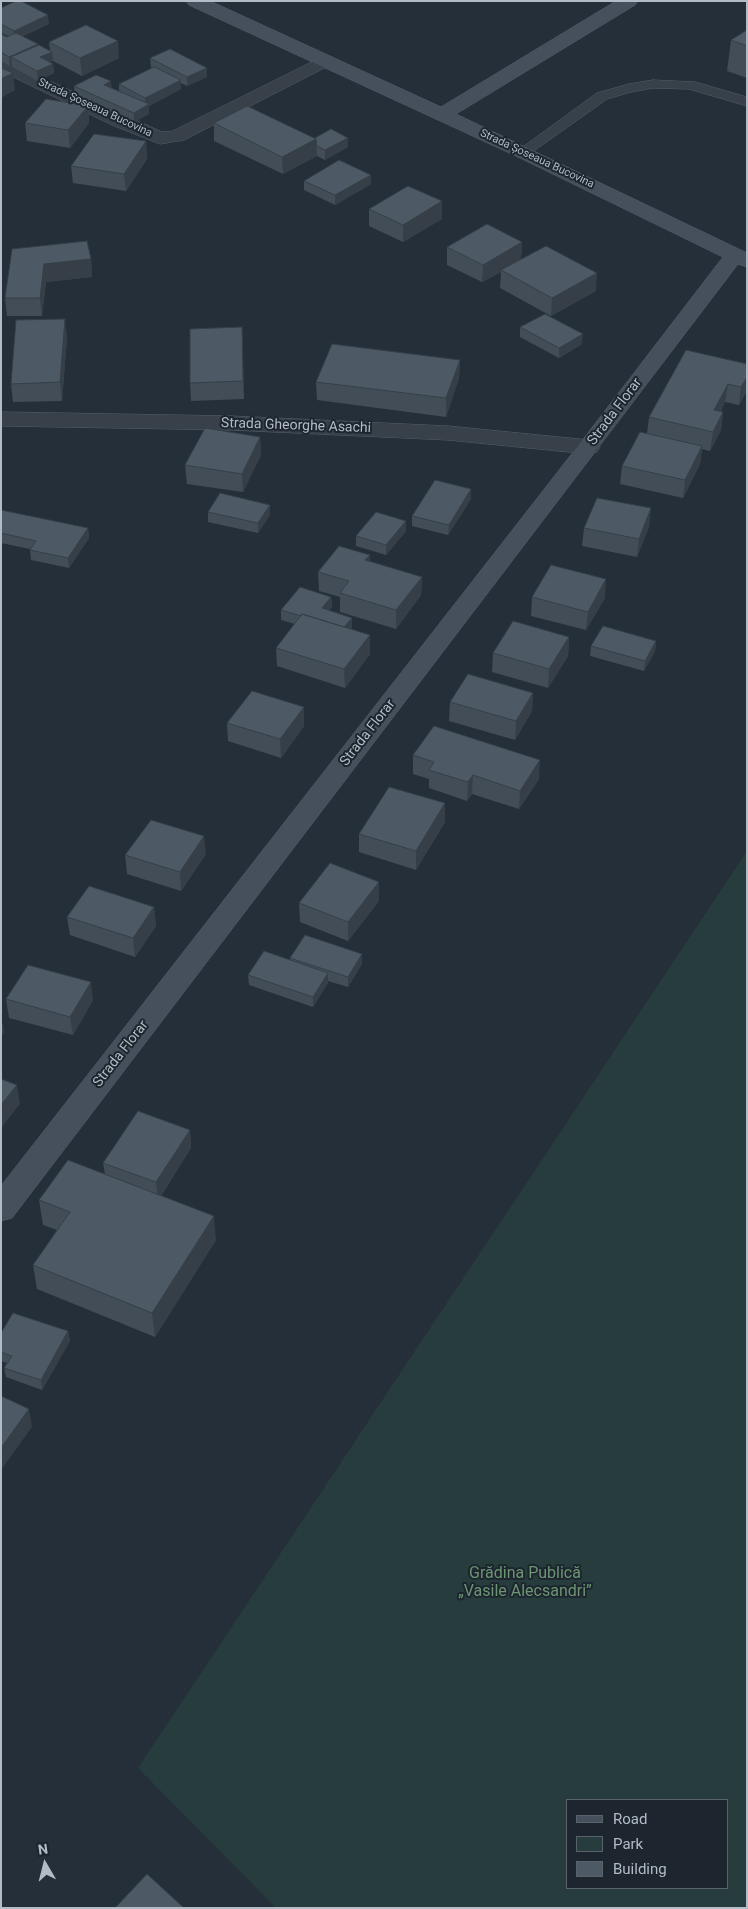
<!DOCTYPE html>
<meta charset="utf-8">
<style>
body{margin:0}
#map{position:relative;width:748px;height:1909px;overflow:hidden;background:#242f3a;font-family:Roboto,sans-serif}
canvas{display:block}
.frame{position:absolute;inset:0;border:2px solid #b3bcc6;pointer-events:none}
.legend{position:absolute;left:566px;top:1799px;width:162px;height:90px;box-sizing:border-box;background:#1d262f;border:1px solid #59626b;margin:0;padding:6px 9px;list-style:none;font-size:15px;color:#b3bcc6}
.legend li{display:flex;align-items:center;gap:10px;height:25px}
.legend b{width:25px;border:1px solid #59626b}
.north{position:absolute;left:20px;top:1839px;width:50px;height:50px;-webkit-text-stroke:4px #1d262f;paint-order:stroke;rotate:352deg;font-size:14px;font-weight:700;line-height:20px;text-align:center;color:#b3bcc6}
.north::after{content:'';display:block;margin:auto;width:18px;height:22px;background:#b3bcc6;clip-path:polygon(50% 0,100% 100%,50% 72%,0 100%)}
</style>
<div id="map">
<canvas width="748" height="1909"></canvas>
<div class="frame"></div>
<ul class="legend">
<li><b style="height:6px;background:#46505d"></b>Road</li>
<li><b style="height:14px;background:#273c3c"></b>Park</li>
<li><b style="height:14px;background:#4d5a65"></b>Building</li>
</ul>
<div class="north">N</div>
</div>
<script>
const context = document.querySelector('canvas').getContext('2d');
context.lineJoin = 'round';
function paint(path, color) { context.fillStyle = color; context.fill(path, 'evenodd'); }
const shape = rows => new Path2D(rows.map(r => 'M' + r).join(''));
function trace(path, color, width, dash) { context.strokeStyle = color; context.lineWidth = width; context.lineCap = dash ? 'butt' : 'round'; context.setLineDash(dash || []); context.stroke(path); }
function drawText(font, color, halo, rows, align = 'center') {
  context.font = font + ' Roboto,sans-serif'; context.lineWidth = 4; context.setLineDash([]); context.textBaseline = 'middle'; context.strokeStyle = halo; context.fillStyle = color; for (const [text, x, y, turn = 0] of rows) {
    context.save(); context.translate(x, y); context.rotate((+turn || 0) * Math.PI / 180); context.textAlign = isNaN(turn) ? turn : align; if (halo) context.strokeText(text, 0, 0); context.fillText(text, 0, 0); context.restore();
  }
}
paint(shape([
 [747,851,747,1908,276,1908,138,1768],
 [567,1800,727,1800,727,1888,567,1888]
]), '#273c3c');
const lane = shape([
 [653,80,695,82,747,97,747,106,689,89,653,88,631,92,607,99,528,155,523,156,518,155,516,152,597,93,629,84,653,80]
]);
const street = shape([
 [324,56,330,57,333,61,330,65,184,140,160,144,112,125,1,71,1,59,162,132,173,131,324,56],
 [1,412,231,416,448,426,589,440,597,442,600,447,597,452,589,454,448,440,231,430,1,426,1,412]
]);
const secondary = shape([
 [186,1,210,1,441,107,616,1,638,1,635,5,456,114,747,253,747,267,738,264,12,1218,1,1221,1,1186,581,442,723,257,516,156,189,5,186,1]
]);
trace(lane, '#565f68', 1);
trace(street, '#565f68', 1);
trace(secondary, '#565f68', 1);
paint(lane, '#38414a');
paint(street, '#38414a');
paint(secondary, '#46505d');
paint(shape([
 [1,8,49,24,23,36,38,46,50,51,49,42,119,58,82,76,53,61,50,62,53,64,54,73,38,81,12,67,12,65,10,66,1,61,1,34,7,37,8,36,1,33],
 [747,30,747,78,727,71,731,40],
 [150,58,207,68,207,77,187,86,181,83,181,89,149,106,149,114,134,122,75,96,74,86,111,88,119,91,119,84,152,68,151,67],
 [88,106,89,123,70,148,27,141,25,123],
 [214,123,315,138,348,147,325,160,317,156,283,174,214,141],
 [146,141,147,159,126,191,73,183,71,166],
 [304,181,371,184,335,205,304,190],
 [442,201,442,219,403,242,369,226,369,209],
 [522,242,521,259,596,291,551,316,500,288,501,272,482,282,447,265,447,247],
 [91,259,92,277,46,282,42,316,7,316,5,298],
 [242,327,244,399,191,401,190,383],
 [520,327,582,344,559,358,520,337],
 [67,337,62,401,13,402,11,384],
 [460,360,459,378,446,417,317,400,316,382],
 [747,364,747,391,739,405,725,402,721,411,723,412,721,430,710,451,702,449,700,464,683,498,620,484,622,466,647,434,649,417],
 [260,437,261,455,243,492,187,484,185,465],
 [471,489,471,499,448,535,412,526,412,516],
 [1,510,88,528,89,538,69,568,31,560,30,550,30,549,1,543],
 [208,512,270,515,258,533,208,522],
 [649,527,637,557,582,546,584,528],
 [406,531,386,555,356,546,356,536],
 [370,555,370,561,422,577,421,595,396,629,340,612,340,597,319,591,318,572],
 [331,597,332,607,329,610,352,618,352,628,350,629,370,654,345,688,277,666,276,648,295,624,281,620,281,610],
 [532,597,605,598,586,630,531,616],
 [569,637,568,656,548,688,492,672,493,653],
 [656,641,655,651,644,671,590,656,591,646],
 [533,693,532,711,515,740,449,721,450,702],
 [304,707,304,726,281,758,228,741,227,723],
 [413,755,539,779,519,809,472,794,467,801,429,788,429,779,413,774],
 [445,803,445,822,416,870,359,852,359,834],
 [206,854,181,891,127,874,125,855],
 [379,901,348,941,300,922,299,903],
 [154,907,156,926,135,957,70,935,67,917],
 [362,954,362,964,348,987,328,981,328,983,313,1007,249,985,248,975,290,960,290,958],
 [6,999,93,1000,73,1035,9,1018],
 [190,1130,191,1148,161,1196,216,1240,155,1337,37,1289,33,1265,57,1230,43,1225,39,1200,105,1174,103,1163],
 [68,1331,70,1341,42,1390,6,1377,4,1368,7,1363,1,1361,1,1333]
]), '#424d57');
paint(shape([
 [48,15,49,24,15,40,14,31],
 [118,41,119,58,82,76,80,58],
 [38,44,39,53,11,57,12,65,10,66,9,57],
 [52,52,53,61,41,66,40,57],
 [53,64,54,73,38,81,37,71],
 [207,68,207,77,187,86,187,77],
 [13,73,15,90,1,98,1,79],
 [181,80,181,89,149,106,149,114,134,122,134,113,146,106,145,98],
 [111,81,112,91,104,85],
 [88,106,89,123,70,148,68,130],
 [348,138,348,147,325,160,325,150],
 [316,139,317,156,283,174,282,157],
 [146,141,147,159,126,191,124,174],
 [371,175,371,184,335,205,335,195],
 [442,201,442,219,403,242,403,225],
 [522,242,521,259,501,270,501,272,482,282,483,265],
 [91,259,92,277,46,282,42,316,40,298,44,264],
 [597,273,596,291,551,316,552,298],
 [65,319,67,337,62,401,60,382],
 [242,327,243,346,244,399,243,381],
 [583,334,582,344,559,358,559,348],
 [460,360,459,378,446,417,446,398],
 [747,377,747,391,739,405,741,387],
 [728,384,725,402,712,428,714,410],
 [723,412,721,430,710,451,713,432],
 [260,437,261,455,243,492,242,474],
 [702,446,700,464,683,498,685,480],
 [471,489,471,499,448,535,449,525],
 [270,505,270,515,258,533,258,523],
 [651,508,649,527,637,557,639,539],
 [406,521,406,531,386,555,386,545],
 [88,528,89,538,69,568,68,558],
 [370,555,370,573,365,560],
 [422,577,421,595,396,629,396,610],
 [606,579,605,598,586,630,588,612],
 [331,597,332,607,323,618,322,608],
 [352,618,352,628,342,639,342,629],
 [370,635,370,654,345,688,344,669],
 [569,637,568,656,548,688,549,669],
 [656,641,655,651,644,671,645,661],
 [533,693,532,711,515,740,516,721],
 [304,707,304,726,281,758,280,739],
 [540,760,539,779,519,809,520,791],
 [473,775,472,794,467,801,468,782],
 [445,803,445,822,416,870,416,851],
 [204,836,206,854,181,891,180,872],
 [379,882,379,901,348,941,348,922],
 [154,907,156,926,135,957,133,938],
 [362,954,362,964,348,987,348,977],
 [328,973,328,983,313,1007,313,997],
 [91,982,93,1000,73,1035,70,1017],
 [3,1023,4,1033,1,1037,1,1025],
 [17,1085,20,1104,1,1128,1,1105],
 [190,1130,191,1148,158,1200,156,1182],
 [214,1216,216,1240,155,1337,152,1313],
 [68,1331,70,1341,42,1390,41,1380],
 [29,1409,32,1427,1,1470,1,1448]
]), '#363f47');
const building = shape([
 [16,1,21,1,48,15,14,31,1,24,1,8,16,1],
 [86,25,118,41,80,58,49,42,86,25],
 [747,30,747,46,731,40,747,30],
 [16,33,38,44,9,57,1,52,1,34,7,37,16,33],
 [39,45,52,52,40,57,53,64,37,71,11,57,39,45],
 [170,49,207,68,187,77,150,58,170,49],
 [154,67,181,80,145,98,119,84,154,67],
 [1,68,13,73,1,79,1,68],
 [96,75,111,81,104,85,149,104,134,113,74,86,96,75],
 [46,99,88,106,68,130,25,123,46,99],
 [247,106,316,139,282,157,214,123,247,106],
 [331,129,348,138,325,150,317,146,316,139,315,138,331,129],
 [94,134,146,141,124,174,71,166,94,134],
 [339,160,371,175,335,195,304,181,339,160],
 [408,186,442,201,403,225,369,209,408,186],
 [487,224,522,242,483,265,447,247,487,224],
 [87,241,91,259,44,264,40,298,5,298,12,249,87,241],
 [546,246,597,273,552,298,501,270,546,246],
 [545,314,583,334,559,348,520,327,545,314],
 [65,319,60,382,11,384,16,320,65,319],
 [242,327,243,381,190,383,190,329,242,327],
 [332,344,460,360,446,398,316,382,332,344],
 [686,350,747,364,747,377,741,387,728,384,714,410,723,412,713,432,649,417,686,350],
 [205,428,260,437,242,474,185,465,205,428],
 [640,432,702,446,685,480,622,466,640,432],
 [435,480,471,489,449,525,412,516,435,480],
 [220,493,270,505,258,523,208,512,220,493],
 [597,498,651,508,639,539,584,528,597,498],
 [1,510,88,528,68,558,30,550,36,541,1,533,1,510],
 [376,512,406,521,386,545,356,536,376,512],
 [339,546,370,555,365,560,422,577,396,610,340,593,349,581,318,572,339,546],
 [551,565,606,579,588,612,532,597,551,565],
 [300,587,331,597,322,608,352,618,344,627,302,614,301,616,281,610,300,587],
 [302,614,370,635,344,669,276,648,302,614],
 [513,621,569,637,549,669,493,653,513,621],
 [603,626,656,641,645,661,591,646,603,626],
 [468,674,533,693,516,721,450,702,468,674],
 [252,691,304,707,280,739,227,723,252,691],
 [434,726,540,760,520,791,473,775,468,782,429,770,434,762,413,755,434,726],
 [389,787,445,803,416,851,359,834,389,787],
 [151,820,204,836,180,872,125,855,151,820],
 [330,863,379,882,348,922,299,903,330,863],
 [89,886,154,907,133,938,67,917,89,886],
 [305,935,362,954,348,977,290,958,305,935],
 [264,951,328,973,313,997,248,975,264,951],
 [28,965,91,982,70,1017,6,999,28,965],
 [1,1079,17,1085,1,1105,1,1079],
 [138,1111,190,1130,156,1182,103,1163,138,1111],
 [68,1160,214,1216,152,1313,33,1265,70,1212,39,1200,68,1160],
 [13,1313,68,1331,41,1380,4,1368,12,1356,1,1352,1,1333,13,1313],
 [1,1396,29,1409,1,1448,1,1396],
 [147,1874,184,1908,115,1908,147,1874]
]);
paint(building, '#4d5a65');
trace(building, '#363f47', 1);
drawText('11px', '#b3bcc6', '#1d262f', [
 ["Strada Șoseaua Bucovina",95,108,25],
 ["Strada Șoseaua Bucovina",537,159,25]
]);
drawText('14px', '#b3bcc6', '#1d262f', [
 ["Strada Florar",615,412,-53],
 ["Strada Gheorghe Asachi",296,426,2],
 ["Strada Florar",368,733,-52],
 ["Strada Florar",121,1054,-52]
]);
drawText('16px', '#6c9572', '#1d262f', [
 ["Grădina Publică",525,1574],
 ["„Vasile Alecsandri”",525,1592]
]);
</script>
